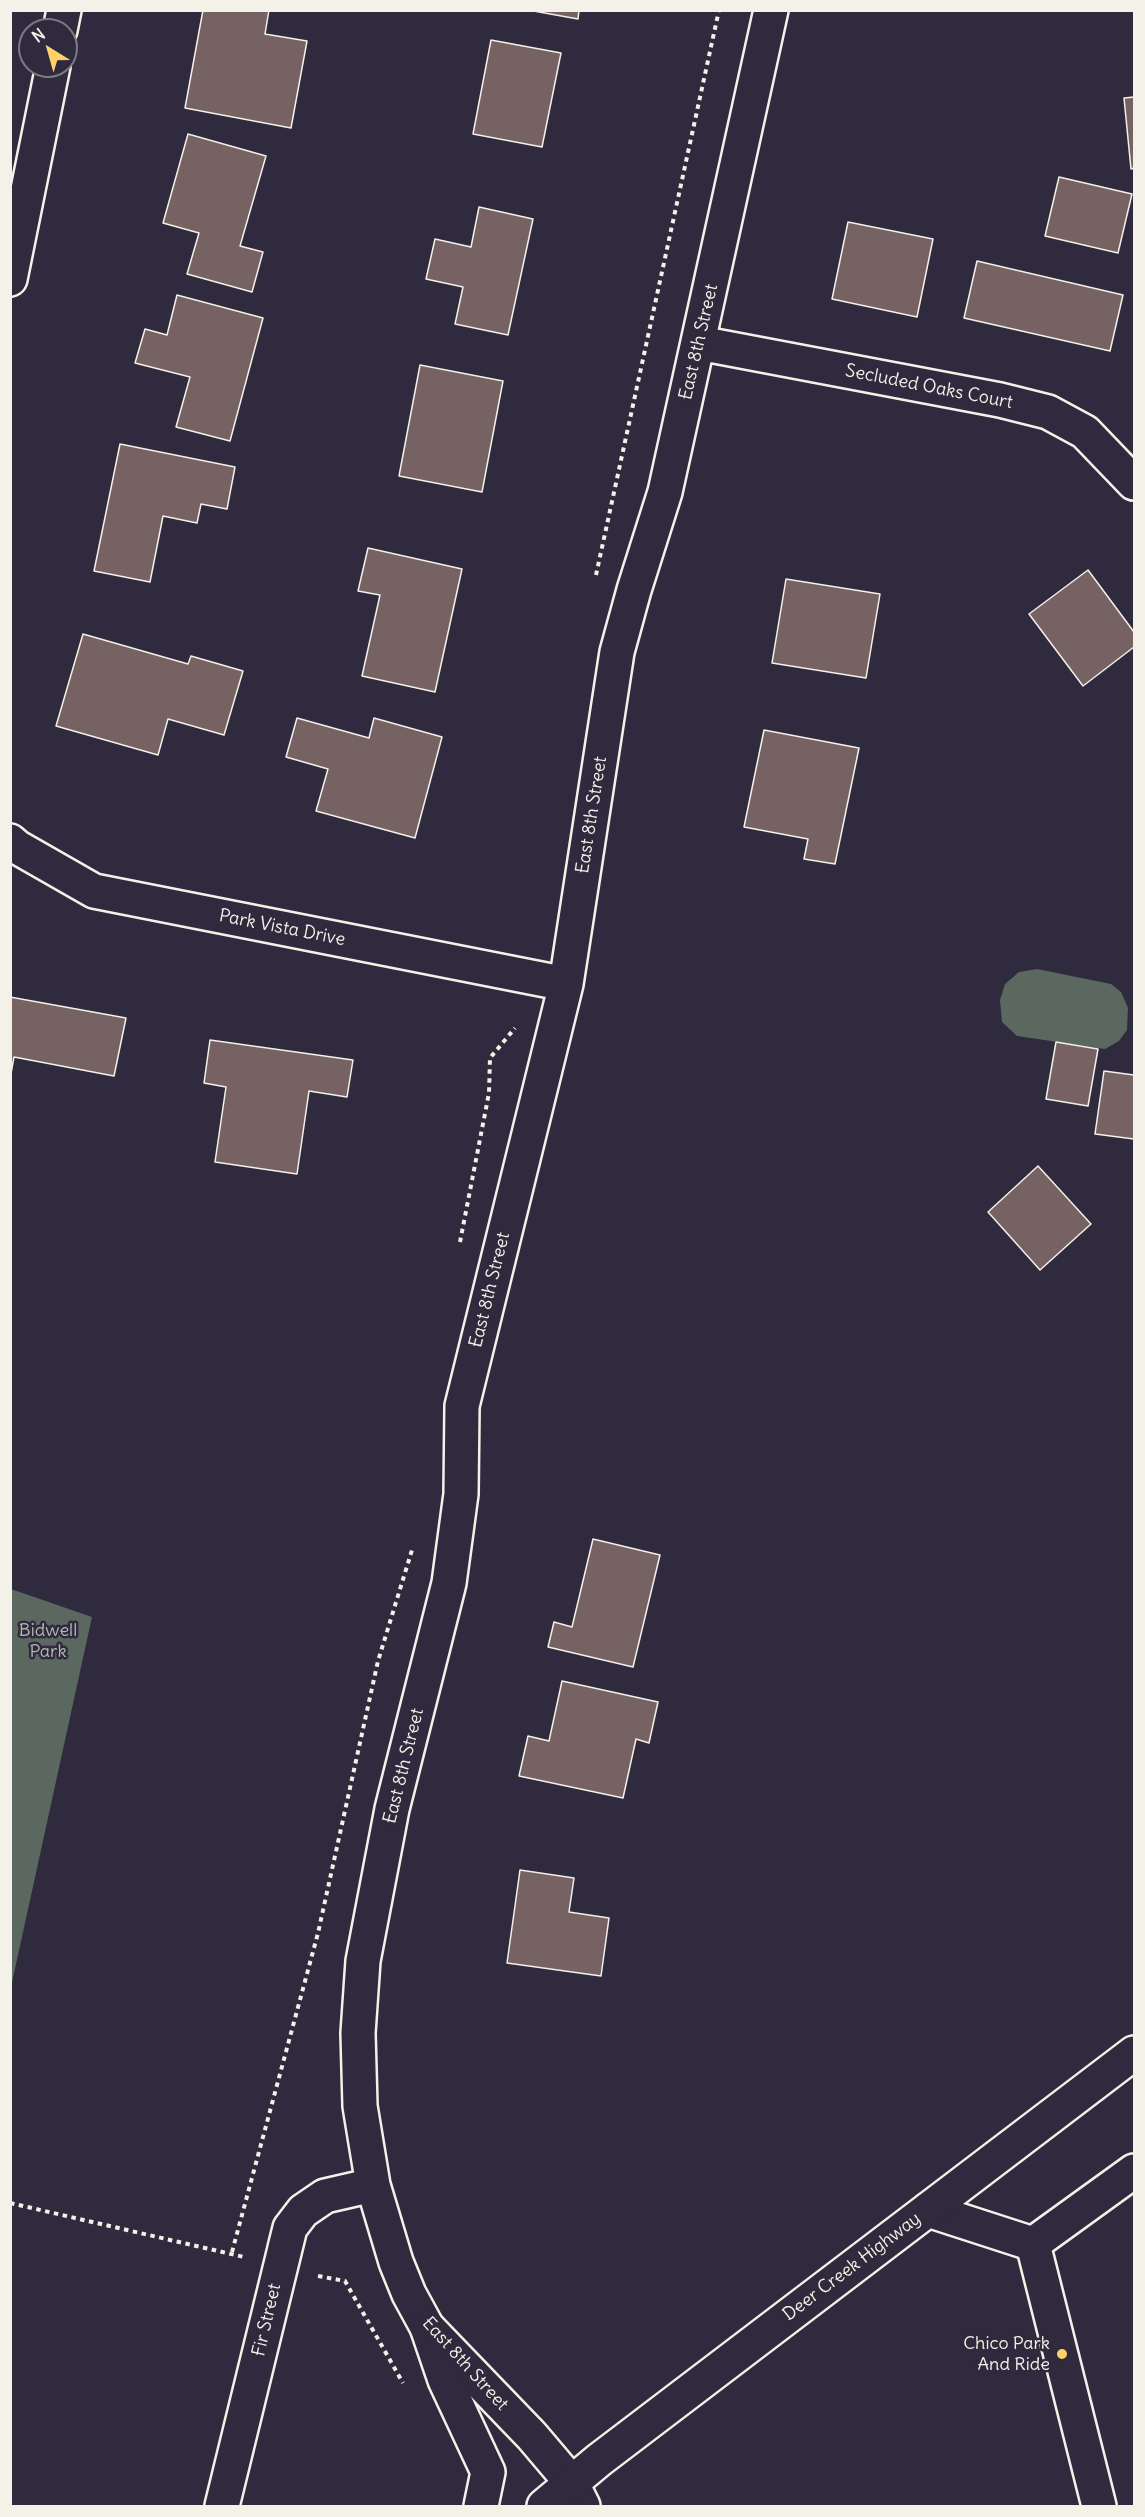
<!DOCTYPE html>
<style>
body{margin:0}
#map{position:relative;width:1145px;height:2517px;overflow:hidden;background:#2f2a3d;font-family:Delius,sans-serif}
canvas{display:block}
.frame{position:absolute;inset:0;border:12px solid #f4f1e8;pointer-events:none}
.north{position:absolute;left:18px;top:18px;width:60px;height:60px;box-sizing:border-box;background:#2f2a3d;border:2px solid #7e7a81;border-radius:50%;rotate:323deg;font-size:16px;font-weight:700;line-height:24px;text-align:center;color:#f4f1e8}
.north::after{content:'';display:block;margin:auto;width:21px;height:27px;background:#ffd166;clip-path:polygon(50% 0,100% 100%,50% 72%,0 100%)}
</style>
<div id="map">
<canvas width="1145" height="2517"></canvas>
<div class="frame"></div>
<div class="north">N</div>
</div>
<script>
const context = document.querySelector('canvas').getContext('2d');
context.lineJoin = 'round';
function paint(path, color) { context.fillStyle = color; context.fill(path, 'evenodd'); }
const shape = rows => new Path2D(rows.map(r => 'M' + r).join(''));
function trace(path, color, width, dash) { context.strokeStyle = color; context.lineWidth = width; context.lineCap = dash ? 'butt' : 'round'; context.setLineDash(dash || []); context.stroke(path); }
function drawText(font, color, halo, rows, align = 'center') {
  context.font = font + ' Delius,sans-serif'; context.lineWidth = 5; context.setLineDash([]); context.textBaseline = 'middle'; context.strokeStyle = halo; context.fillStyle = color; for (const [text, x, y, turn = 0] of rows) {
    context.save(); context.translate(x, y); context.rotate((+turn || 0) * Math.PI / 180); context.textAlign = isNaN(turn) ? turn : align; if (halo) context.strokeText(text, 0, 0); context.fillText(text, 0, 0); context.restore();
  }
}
paint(shape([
 [1037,969,1111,984,1121,992,1128,1008,1127,1030,1119,1041,1105,1049,1017,1036,1002,1022,1000,1000,1005,984,1019,972],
 [11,1589,92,1617,11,1987,10,1589]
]), '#5a685f');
const building = shape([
 [203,10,269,10,265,34,307,41,291,128,185,108,203,10],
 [528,10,579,10,578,19,528,10],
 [491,40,561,53,542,147,473,134,491,40],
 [1134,97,1134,168,1131,169,1124,98,1134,97],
 [188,134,266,156,240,246,263,252,252,292,187,274,199,233,163,223,188,134],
 [1059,177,1132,194,1118,253,1045,236,1059,177],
 [479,207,533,219,508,335,455,324,463,287,426,279,435,239,471,247,479,207],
 [848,222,933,239,917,317,832,299,848,222],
 [977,261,1123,295,1110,351,964,318,977,261],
 [177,295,263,318,230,441,176,427,190,377,135,363,145,329,167,335,177,295],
 [420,365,503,381,482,492,399,476,420,365],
 [120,444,235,467,227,509,201,504,197,523,163,516,150,582,94,571,120,444],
 [368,548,462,569,435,692,362,676,380,595,358,591,368,548],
 [1088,570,1134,632,1134,647,1083,686,1029,614,1088,570],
 [786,579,880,594,866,678,772,663,786,579],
 [83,634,188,664,191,656,243,671,224,735,168,719,158,755,56,726,83,634],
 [297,718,369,738,374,718,442,737,415,838,316,811,328,769,286,757,297,718],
 [764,730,859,748,835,864,804,859,808,839,744,827,764,730],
 [10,997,126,1018,114,1076,14,1057,10,1079,10,997],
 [210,1040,353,1060,347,1097,309,1091,297,1174,215,1162,226,1087,204,1083,210,1040],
 [1056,1042,1098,1049,1088,1106,1046,1099,1056,1042],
 [1104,1071,1134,1075,1134,1139,1095,1134,1104,1071],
 [1038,1166,1091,1224,1040,1270,988,1212,1038,1166],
 [593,1539,660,1555,633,1667,548,1647,554,1622,572,1627,593,1539],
 [562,1681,658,1702,649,1743,636,1739,623,1798,519,1776,528,1736,549,1741,562,1681],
 [520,1870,574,1878,569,1912,609,1918,601,1976,507,1963,520,1870]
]);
paint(building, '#766262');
trace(building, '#f4f1e8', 1.5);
const minor = shape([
 [60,30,64,10],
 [10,279,53,66],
 [699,343,1000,400,1048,412,1085,432,1134,483],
 [10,841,17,847,94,891,566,984],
 [928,2210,1033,2244],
 [1033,2244,1099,2506],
 [1033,2244,1134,2171],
 [285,2248,290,2228,303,2211,325,2196,373,2185],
 [222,2506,290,2228],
 [583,2506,571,2482,532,2436,427,2327,409,2294,396,2262,373,2185,360,2106,358,2033,363,1961,392,1809,449,1583,461,1494,462,1406,566,984,617,652,634,590,665,492,771,10]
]);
const major = shape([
 [427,2327,445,2380,488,2472,481,2506],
 [544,2506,599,2460,1134,2053]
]);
trace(minor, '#f4f1e8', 38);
trace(major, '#f4f1e8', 38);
trace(shape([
 [596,575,719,10],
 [460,1242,489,1093,490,1058,515,1028],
 [10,2203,244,2257],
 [232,2252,318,1933,378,1661,412,1550],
 [318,2276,345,2281,403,2383]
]), '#f4f1e8', 4, [4.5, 4.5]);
trace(minor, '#2f2a3d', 33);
trace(major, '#2f2a3d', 33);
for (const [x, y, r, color] of [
 [1062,2354,6,"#ffd166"]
]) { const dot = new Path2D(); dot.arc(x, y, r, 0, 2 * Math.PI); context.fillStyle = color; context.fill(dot); trace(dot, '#2f2a3d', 2); }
drawText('18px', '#f4f1e8', '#2f2a3d', [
 ["East 8th Street",699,342,-77],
 ["Secluded Oaks Court",929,387,11],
 ["East 8th Street",592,815,-81],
 ["Park Vista Drive",282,928,11],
 ["East 8th Street",490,1290,-76],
 ["East 8th Street",404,1766,-76],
 ["Deer Creek Highway",852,2267,-37],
 ["Fir Street",267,2320,-77],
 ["East 8th Street",465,2364,48]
]);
drawText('18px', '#b6bab1', '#2f2a3d', [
 ["Bidwell",48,1631],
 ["Park",48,1652]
]);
drawText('18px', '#f4f1e8', '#2f2a3d', [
 ["Chico Park",1050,2344],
 ["And Ride",1050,2365]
], 'right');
</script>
